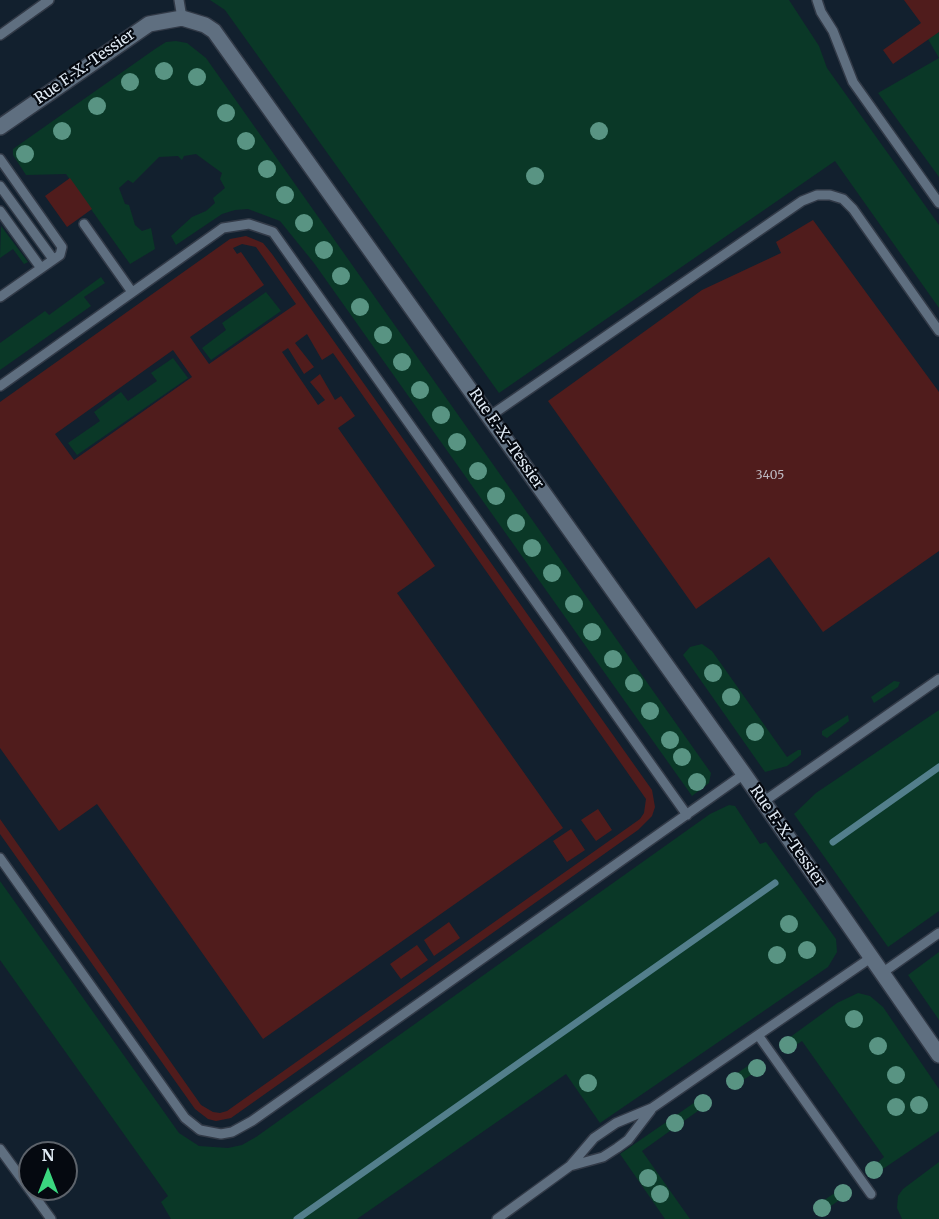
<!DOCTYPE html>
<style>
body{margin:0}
#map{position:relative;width:939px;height:1219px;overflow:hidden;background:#12202e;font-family:Merriweather,serif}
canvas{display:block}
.north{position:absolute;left:18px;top:1141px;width:60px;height:60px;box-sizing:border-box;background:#050910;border:2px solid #5d636b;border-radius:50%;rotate:0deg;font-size:16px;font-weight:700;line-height:24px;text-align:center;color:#e0eaf4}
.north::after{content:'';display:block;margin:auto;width:21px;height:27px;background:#3bd77f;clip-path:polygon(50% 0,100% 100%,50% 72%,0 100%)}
</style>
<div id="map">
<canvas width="939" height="1219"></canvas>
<div class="north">N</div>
</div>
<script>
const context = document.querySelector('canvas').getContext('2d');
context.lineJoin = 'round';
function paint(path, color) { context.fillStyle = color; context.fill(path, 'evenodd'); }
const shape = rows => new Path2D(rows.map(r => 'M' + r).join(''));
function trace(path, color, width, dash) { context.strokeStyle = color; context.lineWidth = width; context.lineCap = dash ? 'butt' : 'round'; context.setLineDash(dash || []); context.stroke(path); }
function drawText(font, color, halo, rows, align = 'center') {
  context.font = font + ' Merriweather,serif'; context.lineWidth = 4.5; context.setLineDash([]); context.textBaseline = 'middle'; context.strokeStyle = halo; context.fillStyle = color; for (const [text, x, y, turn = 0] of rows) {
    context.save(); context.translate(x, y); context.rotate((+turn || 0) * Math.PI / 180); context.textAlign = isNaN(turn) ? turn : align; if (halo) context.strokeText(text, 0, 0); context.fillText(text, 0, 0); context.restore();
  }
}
paint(shape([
 [210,0,789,0,819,46,827,68,939,225,939,308,835,161,499,393,225,10],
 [939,32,939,177,878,93,939,58,928,39],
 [176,41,187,43,206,58,711,773,709,783,692,796,314,263,280,221,248,209,235,210,222,214,176,245,171,236,192,217,206,211,215,203,213,198,225,188,220,179,222,173,196,154,184,156,182,160,178,156,159,157,133,183,128,180,119,188,125,204,129,205,135,225,142,231,151,228,155,249,130,264,66,174,26,175,13,155,13,149,155,49,166,42],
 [1,226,28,262,24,264,13,249,0,258],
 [101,277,105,283,84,297,91,306,0,370,0,343,45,311,49,315],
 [266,292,281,311,211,360,202,348,226,330,222,323],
 [173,358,188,378,77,455,68,443,100,421,94,412,121,392,128,401,157,381,151,373],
 [702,644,712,651,787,757,798,750,801,750,801,755,787,766,765,772,683,655,690,647],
 [894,681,900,682,898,687,874,703,871,697],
 [939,710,939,911,888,947,794,814,816,793],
 [848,715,849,721,827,738,822,735,822,731],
 [729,805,735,806,760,844,766,842,836,939,837,952,828,967,600,1123,566,1074,357,1219,171,1219,161,1202,168,1196,0,960,0,881,179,1133,199,1146,228,1148,242,1145,256,1137,710,814],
 [939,952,939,1020,908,975],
 [858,993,870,996,883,1007,939,1089,939,1131,874,1175,869,1170,884,1157,802,1041,790,1049,784,1049,782,1043,837,1003],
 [755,1061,761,1062,761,1068,736,1085,731,1085,730,1078],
 [701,1098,707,1098,709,1103,642,1151,690,1219,665,1219,620,1154],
 [939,1162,939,1219,902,1219,897,1208,898,1196,903,1189],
 [848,1187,849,1193,824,1211,818,1211,817,1205,842,1188]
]), '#0a3827');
trace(shape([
 [833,842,939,767],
 [297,1219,775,883]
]), '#537f8c', 7);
paint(shape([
 [904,0,939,0,939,32,893,64,883,50,921,23],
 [70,178,92,209,67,227,45,196],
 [813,220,939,392,939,551,823,632,769,557,696,609,548,401,702,290,781,253,776,242],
 [246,236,263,243,272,254,652,790,655,807,652,816,638,830,231,1118,216,1121,208,1119,195,1109,0,834,0,819,201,1105,213,1112,220,1113,227,1111,640,819,644,813,646,799,333,353,322,360,307,334,295,343,314,367,304,374,288,348,282,352,318,405,325,400,310,382,320,374,335,400,341,396,355,416,338,428,435,566,397,593,563,828,263,1039,97,804,59,831,0,748,0,402,230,239],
 [242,244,256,247,296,304,209,364,190,337,264,285,241,252,237,254,233,248],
 [173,350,192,377,74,460,55,434],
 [598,809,612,830,596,841,581,820],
 [571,829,585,850,567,862,553,841],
 [449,922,460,938,434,956,424,940],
 [417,945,428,960,401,979,390,964]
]), '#501c1c');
const service = shape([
 [179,0,182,18],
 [817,0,821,12,833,31,853,82,939,203],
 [0,35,49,0],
 [0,159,62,247,60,255,0,297],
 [0,186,53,259],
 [0,211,41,268],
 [84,224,132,292],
 [0,386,223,228,249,224,273,232,687,815],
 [490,416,802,201,817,195,830,195,843,199,853,209,939,331],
 [763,802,939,679],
 [0,858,185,1118,200,1130,221,1134,232,1132,252,1121,744,774],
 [882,973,939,933],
 [0,1149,51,1219],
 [570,1166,603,1157,617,1148,628,1140,651,1110],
 [871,1194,758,1035,872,957],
 [497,1219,570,1166,594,1138,616,1123,652,1108,758,1035]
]);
const minor = shape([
 [0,127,149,24,182,18,205,25,214,31,744,774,939,1055]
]);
trace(service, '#323a47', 12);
trace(minor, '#323a47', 18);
trace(service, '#5f6f80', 9);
trace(minor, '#5f6f80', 15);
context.fillStyle = '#599483';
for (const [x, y] of [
 [164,71],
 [197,77],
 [130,82],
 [97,106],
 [226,113],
 [62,131],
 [599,131],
 [246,141],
 [25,154],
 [267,169],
 [535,176],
 [285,195],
 [304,223],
 [324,250],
 [341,276],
 [360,307],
 [383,335],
 [402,362],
 [420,390],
 [441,415],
 [457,442],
 [478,471],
 [496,496],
 [516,523],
 [532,548],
 [552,573],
 [574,604],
 [592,632],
 [613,659],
 [713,673],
 [634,683],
 [731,697],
 [650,711],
 [755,732],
 [670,740],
 [682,757],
 [697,782],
 [789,924],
 [807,950],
 [777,955],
 [854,1019],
 [788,1045],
 [878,1046],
 [757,1068],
 [896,1075],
 [735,1081],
 [588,1083],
 [703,1103],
 [919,1105],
 [896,1107],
 [675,1123],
 [874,1170],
 [648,1178],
 [843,1193],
 [660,1194],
 [822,1208]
]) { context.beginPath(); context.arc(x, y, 9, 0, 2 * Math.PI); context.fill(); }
drawText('12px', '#bcb6be', null, [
 ["3405",770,476]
]);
drawText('15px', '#e0eaf4', '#050910', [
 ["Rue F.-X.-Tessier",85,67,-35],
 ["Rue F.-X.-Tessier",506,439,55],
 ["Rue F.-X.-Tessier",787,836,55]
]);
</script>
